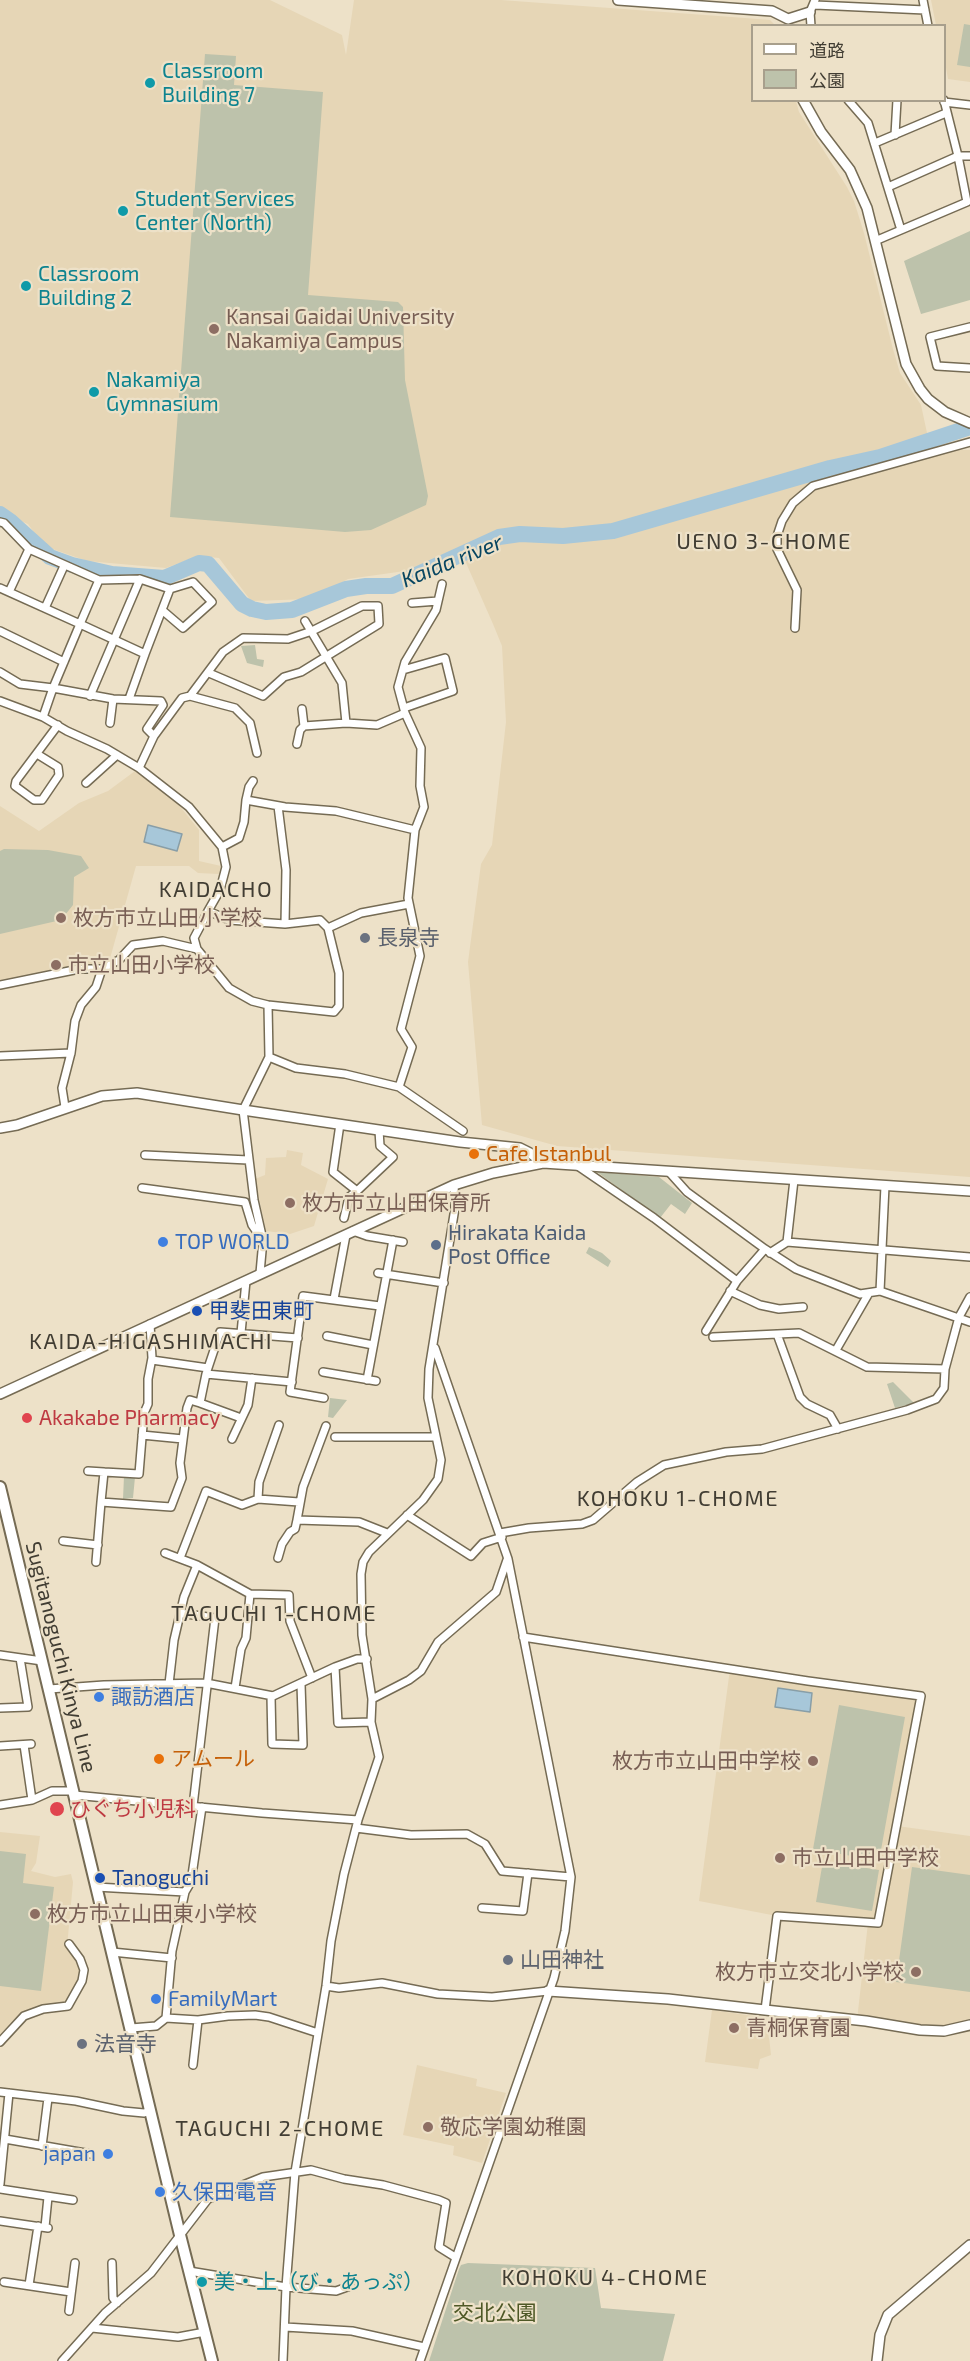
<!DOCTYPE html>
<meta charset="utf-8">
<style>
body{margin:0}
#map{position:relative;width:970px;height:2361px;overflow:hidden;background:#ede1c8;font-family:"Exo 2","Noto Sans JP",sans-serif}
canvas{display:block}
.legend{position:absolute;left:751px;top:24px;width:195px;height:78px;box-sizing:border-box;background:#ede1c8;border:2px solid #a89f8c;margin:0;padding:8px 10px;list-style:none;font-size:18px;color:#413d33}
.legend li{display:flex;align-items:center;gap:12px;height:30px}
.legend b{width:30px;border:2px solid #a89f8c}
</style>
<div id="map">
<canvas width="970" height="2361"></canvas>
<ul class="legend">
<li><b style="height:8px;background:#fff"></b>道路</li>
<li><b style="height:16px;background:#bdc2ab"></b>公園</li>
</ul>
</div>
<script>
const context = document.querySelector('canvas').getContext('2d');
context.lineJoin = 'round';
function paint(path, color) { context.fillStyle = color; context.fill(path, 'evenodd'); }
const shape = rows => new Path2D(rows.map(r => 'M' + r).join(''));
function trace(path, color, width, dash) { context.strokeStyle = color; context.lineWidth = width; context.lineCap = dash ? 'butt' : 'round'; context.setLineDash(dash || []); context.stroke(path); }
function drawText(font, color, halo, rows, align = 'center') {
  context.font = font + ' "Exo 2","Noto Sans JP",sans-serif'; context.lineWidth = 4.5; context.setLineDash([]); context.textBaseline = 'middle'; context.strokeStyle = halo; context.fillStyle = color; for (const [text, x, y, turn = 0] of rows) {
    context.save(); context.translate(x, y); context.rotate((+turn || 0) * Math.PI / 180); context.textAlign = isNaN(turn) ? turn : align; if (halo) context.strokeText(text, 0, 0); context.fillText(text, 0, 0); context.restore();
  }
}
paint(shape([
 [0,0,270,0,342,35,346,55,354,0,501,0,732,17,770,20,775,25,752,26,752,100,796,101,799,112,847,187,854,201,864,233,893,349,900,373,921,405,930,447,817,484,958,450,970,450,970,1177,557,1146,482,1125,468,962,481,864,492,845,506,722,502,646,493,624,459,547,419,569,348,579,311,599,251,601,219,558,199,556,166,568,87,561,44,546,28,524,0,512],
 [931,0,970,0,970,82,948,79,945,62,944,26,936,25],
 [135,771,178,804,199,830,199,861,221,866,219,874,198,873,189,866,136,866,109,962,0,982,0,806,39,831,79,803,108,791],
 [287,1150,303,1153,301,1165,328,1179,314,1226,290,1234,266,1231,255,1179,265,1175,266,1158,286,1157],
 [730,1669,921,1696,897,1826,970,1836,970,2025,944,2031,857,2020,868,1923,777,1916,699,1901],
 [0,1832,40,1836,36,1863,31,1871,55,1877,71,1874,73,1882,67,1947,80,1969,77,1984,66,2002,39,2006,21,2014,0,2037],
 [712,2010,767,2018,771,2055,760,2059,758,2069,705,2062],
 [417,2065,477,2079,476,2086,506,2093,482,2163,453,2155,454,2146,403,2135]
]), '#e6d6b6');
paint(shape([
 [964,24,970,25,970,67,957,65],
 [205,54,236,56,234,85,323,92,308,295,398,302,403,307,405,380,428,496,426,505,371,530,345,532,170,517],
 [970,231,970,300,921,314,904,261],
 [255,645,257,659,264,660,263,667,247,663,241,646],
 [4,849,48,850,81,856,89,868,74,877,73,905,61,920,0,934,0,851],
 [597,1172,659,1177,692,1203,685,1214,671,1204,660,1218],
 [589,1247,602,1253,611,1261,608,1267,586,1253],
 [893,1382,914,1403,895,1408,887,1384],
 [330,1398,347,1400,333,1418,328,1417],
 [124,1476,135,1477,133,1498,123,1499],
 [839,1705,905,1717,879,1861,813,1849],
 [0,1851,26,1854,23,1883,54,1887,41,1991,0,1986],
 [823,1861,879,1870,872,1911,816,1902],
 [912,1867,970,1875,970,1992,896,1982],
 [468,2263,595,2268,601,2308,675,2314,663,2361,429,2361,459,2269,461,2265]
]), '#bdc2ab');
const water = shape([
 [148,825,182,834,177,851,144,842,148,825],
 [778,1688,812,1693,810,1712,775,1707,778,1688]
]);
paint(water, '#a7c7d9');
trace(water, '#889ea7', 1.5);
trace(shape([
 [0,514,10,521,50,557,72,565,112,574,164,578,199,563,208,564,242,604,252,609,266,612,292,610,346,589,366,586,392,586,499,537,520,534,563,536,613,531,830,468,880,457,970,427]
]), '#a7c7d9', 16);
const minor = shape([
 [923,0,928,26],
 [815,5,925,10],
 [811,26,810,12,815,0],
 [848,100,868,123,901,230],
 [944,100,958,156,970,156],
 [944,102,970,105],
 [895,135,897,100],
 [875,143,946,113],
 [875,241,967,202,958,156,888,187],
 [970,327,930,337,937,366,970,368],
 [0,522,4,523,29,549,99,580,140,579,170,589,145,654],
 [99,580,80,624,145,654,129,699],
 [0,588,80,624,53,688,113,699,161,701,163,705,147,729,154,736],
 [9,592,29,549],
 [412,603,438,601],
 [45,608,64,566],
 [162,610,183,628,212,602,193,582,170,589],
 [305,621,342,683,346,723,377,725,405,713,421,748,420,786,424,807,415,830],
 [795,628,797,590,777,549,777,536,782,521,793,503,813,486,970,442],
 [0,631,64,662],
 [403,670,445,658,453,691,404,708],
 [0,672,20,684,53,688,43,717],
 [90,696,140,579],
 [190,696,235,708,250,723,257,753],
 [0,701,43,717,67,731,107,749,139,768,189,807,222,847,226,867,220,890,208,911,203,921,194,938,197,949,229,988,252,1001,268,1005,334,1012,339,1006,339,973,328,928,320,920,285,924,229,920,208,911],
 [302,709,304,726],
 [405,713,398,687,405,662,436,610,442,584],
 [110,723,113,699],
 [297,744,300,730,304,726,346,723],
 [37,754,58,767,59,775,42,800,34,800,15,786,16,781,58,725],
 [139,768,154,736,182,698,190,696,223,652,243,638,288,639,312,631,362,606,378,606,379,624,301,672,284,677,263,696,209,673],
 [86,783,117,755],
 [246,800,249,787,253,781],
 [278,806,286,870,285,924],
 [222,847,239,838,244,822,246,800,285,807,336,811,415,830,408,898,420,956,401,1029,412,1047,399,1087],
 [328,928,361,913,409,904],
 [0,985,79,969,102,969,119,960,133,945,163,941,197,949],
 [0,1056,71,1053],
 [269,1057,296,1068,345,1074,399,1087,463,1131],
 [65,1107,62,1088,71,1053,75,1021,81,1005,96,987,102,969],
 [340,1124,333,1172,357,1191,393,1157,380,1146,379,1130],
 [145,1155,248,1160],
 [578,1166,654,1218,737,1281,765,1249],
 [669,1172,687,1192,765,1249,796,1269,860,1294,880,1291,970,1322],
 [142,1188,245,1202,252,1225,261,1238],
 [344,1218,349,1197,357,1191],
 [353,1231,367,1236,403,1242],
 [787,1242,794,1180],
 [770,1253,787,1242,970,1257],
 [260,1273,263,1240,254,1200,243,1110,269,1057,268,1005],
 [378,1273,444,1283],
 [730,1291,760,1305,779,1309,803,1307],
 [880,1291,885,1186],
 [334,1299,346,1235],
 [150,1324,152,1358,148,1379,148,1404,144,1413,139,1474,104,1472,101,1502,171,1507,182,1478,180,1463,187,1408,190,1400,200,1403,206,1374],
 [706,1331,737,1281],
 [241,1333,246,1281],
 [777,1334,800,1397,807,1404,830,1415,838,1429],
 [327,1336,373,1345],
 [713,1337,799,1333,867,1367,945,1369],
 [836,1350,869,1293],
 [152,1360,208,1368],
 [323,1372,376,1381],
 [367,1380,393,1240],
 [292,1382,206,1374,220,1332,298,1338],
 [324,1398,290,1392,303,1296,380,1306],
 [200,1403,241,1418],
 [326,1426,303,1487,297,1520,359,1522,387,1533],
 [142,1435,183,1439],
 [335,1437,435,1437],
 [232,1439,248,1405,252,1378],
 [88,1471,104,1472],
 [258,1499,259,1482,279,1425],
 [407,1515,471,1556,483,1543,502,1537],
 [500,1533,529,1528,582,1524,593,1520,637,1482,664,1465,726,1452,762,1449,907,1410,936,1399,944,1388,945,1369,959,1317,970,1297],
 [63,1541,98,1545],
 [165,1553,197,1565,250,1594,246,1638,241,1649,235,1688],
 [180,1558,206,1491,242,1505,258,1499,299,1502],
 [278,1558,282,1544,290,1532,295,1529,297,1520],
 [96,1562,101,1502],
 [250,1594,289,1595,290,1621,312,1678],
 [180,1613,215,1618,193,1806],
 [523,1637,808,1681,921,1696,878,1923,777,1916,765,2010],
 [0,1655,42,1661],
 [335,1667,338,1723,371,1722],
 [169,1684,174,1640,184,1597,197,1565],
 [49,1689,104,1685,206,1683,273,1696,335,1667,357,1659,367,1659],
 [271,1696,272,1744,303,1745,301,1684],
 [372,1699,409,1680,421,1671,438,1642,496,1592,507,1560],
 [0,1708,28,1707,20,1658],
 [24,1745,32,1800],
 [0,1746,31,1744],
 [74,1795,262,1813,358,1820],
 [0,1805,32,1800,52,1791,73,1791],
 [356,1828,411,1835,467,1834,485,1844,502,1871,571,1877],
 [96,1887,185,1892],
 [482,1908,523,1911,528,1873],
 [112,1952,172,1958],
 [326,1986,339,1988,382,1983,438,1994,492,1997,548,1991],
 [166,2018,172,1951,185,1892,191,1882,202,1807],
 [131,2028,156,2026,166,2018,198,2020,228,2016,255,2015,269,2017,318,2033],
 [0,2042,24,2016,43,2009,68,2006,82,1981,84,1970,80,1959,69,1944],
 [193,2065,198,2020],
 [0,2092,76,2101,123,2111,144,2113,150,2111],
 [5,2139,91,2154],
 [42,2146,48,2098],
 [0,2184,9,2093],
 [0,2189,73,2200],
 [0,2221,48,2228],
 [45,2227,48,2197],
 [112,2263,113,2298,117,2303],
 [189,2271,286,2287,336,2291,350,2286],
 [4,2282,71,2292],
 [29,2285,38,2226],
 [69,2311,75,2263],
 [285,2327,352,2331,424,2347],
 [92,2328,178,2337,205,2332],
 [62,2361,105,2313,151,2273,208,2199,263,2177,311,2170,344,2179,383,2185,439,2200,446,2203,439,2247,455,2257],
 [283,2361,286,2287,295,2172,326,1986,331,1941,344,1874,358,1820,379,1757,371,1722,372,1699,362,1635,361,1574,363,1562,369,1552,423,1500,438,1479,441,1460,428,1398,429,1369,455,1208,454,1185],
 [420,2361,554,1978,565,1931,571,1877,508,1559,435,1348]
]);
const tertiary = shape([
 [618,0,772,11,788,19,810,12],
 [803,100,821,132,850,170,867,208,906,364,920,389,928,399,945,412,970,423],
 [0,1128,17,1125,102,1096,137,1093,243,1110,460,1142,520,1148,530,1153,543,1163],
 [0,1394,454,1185,493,1173,543,1163,970,1191],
 [548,1991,668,1999,765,2010,866,2021,920,2030,944,2031,970,2025],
 [877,2361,880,2335,888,2315,970,2245]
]);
const secondary = shape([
 [0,1487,180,2235,212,2361]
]);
trace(minor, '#756b54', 10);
trace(tertiary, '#756b54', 12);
trace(secondary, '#756b54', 14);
trace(minor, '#fff', 7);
trace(tertiary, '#fff', 9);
trace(secondary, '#fff', 10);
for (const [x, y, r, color] of [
 [150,83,6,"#0f9aa8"],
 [123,211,6,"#0f9aa8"],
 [26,286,6,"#0f9aa8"],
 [214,329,6,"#8d6e63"],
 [94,392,6,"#0f9aa8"],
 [61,918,6,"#8d6e63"],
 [365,938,6,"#6b7280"],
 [56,965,6,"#8d6e63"],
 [474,1154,6,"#e8710a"],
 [290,1203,6,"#8d6e63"],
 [163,1242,6,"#3f7fe0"],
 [436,1245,6,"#5c6f8a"],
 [197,1311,6,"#1a4fb4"],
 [27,1418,6,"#e0444e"],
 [99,1697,6,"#3f7fe0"],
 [159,1759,6,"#e8710a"],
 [813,1761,6,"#8d6e63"],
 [57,1809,8,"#e0444e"],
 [780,1858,6,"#8d6e63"],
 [100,1878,6,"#1a4fb4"],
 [35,1914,6,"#8d6e63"],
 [508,1960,6,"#6b7280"],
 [916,1972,6,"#8d6e63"],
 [156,1999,6,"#3f7fe0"],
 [734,2028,6,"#8d6e63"],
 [82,2044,6,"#6b7280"],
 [428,2127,6,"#8d6e63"],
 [108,2154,6,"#3f7fe0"],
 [160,2192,6,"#3f7fe0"],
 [202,2282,6,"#0f9aa8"]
]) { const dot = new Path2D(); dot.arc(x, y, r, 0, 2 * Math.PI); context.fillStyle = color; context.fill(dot); trace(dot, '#ede1c8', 2); }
drawText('21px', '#0d838f', '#ede1c8', [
 ["Classroom",162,71],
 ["Building 7",162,95],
 ["Student Services",135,199],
 ["Center (North)",135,223],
 ["Classroom",38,274],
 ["Building 2",38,298],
 ["Nakamiya",106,380],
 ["Gymnasium",106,404],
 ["美・上（び・あっぷ）",214,2282]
], 'left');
drawText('21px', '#785e54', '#ede1c8', [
 ["Kansai Gaidai University",226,317],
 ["Nakamiya Campus",226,341],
 ["枚方市立山田小学校",73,918],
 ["市立山田小学校",68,965],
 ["枚方市立山田保育所",302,1203],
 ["枚方市立山田中学校",801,1761,"right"],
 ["市立山田中学校",792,1858],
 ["枚方市立山田東小学校",47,1914],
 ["枚方市立交北小学校",904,1972,"right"],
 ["青桐保育園",746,2028],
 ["敬応学園幼稚園",440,2127]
], 'left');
drawText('21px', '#5b616d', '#ede1c8', [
 ["長泉寺",377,938],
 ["山田神社",520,1960],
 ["法音寺",94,2044]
], 'left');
drawText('21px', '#c56008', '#ede1c8', [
 ["Cafe Istanbul",486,1154],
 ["アムール",171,1759]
], 'left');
drawText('21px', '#4e5e75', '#ede1c8', [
 ["Hirakata Kaida",448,1233],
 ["Post Office",448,1257]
], 'left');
drawText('21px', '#366cbe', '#ede1c8', [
 ["TOP WORLD",175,1242],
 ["諏訪酒店",111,1697],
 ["FamilyMart",168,1999],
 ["japan",96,2154,"right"],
 ["久保田電音",172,2192]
], 'left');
drawText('21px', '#164399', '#ede1c8', [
 ["甲斐田東町",209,1311],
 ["Tanoguchi",112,1878]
], 'left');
drawText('21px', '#be3a42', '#ede1c8', [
 ["Akakabe Pharmacy",39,1418],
 ["ひぐち小児科",70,1809]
], 'left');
drawText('21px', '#413d33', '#ede1c8', [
 ["Sugitanoguchi Kinya Line",61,1657,76]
]);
drawText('21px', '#4e5826', '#ede1c8', [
 ["交北公園",495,2313]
]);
context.letterSpacing = '1.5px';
drawText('22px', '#413d33', '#ede1c8', [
 ["UENO 3-CHOME",764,542],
 ["KAIDACHO",216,890],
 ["KAIDA-HIGASHIMACHI",151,1342],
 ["KOHOKU 1-CHOME",678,1499],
 ["TAGUCHI 1-CHOME",274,1614],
 ["TAGUCHI 2-CHOME",280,2129],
 ["KOHOKU 4-CHOME",605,2278]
]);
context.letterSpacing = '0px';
drawText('italic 22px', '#084661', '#ede1c8', [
 ["Kaida river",452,561,-22]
]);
</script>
